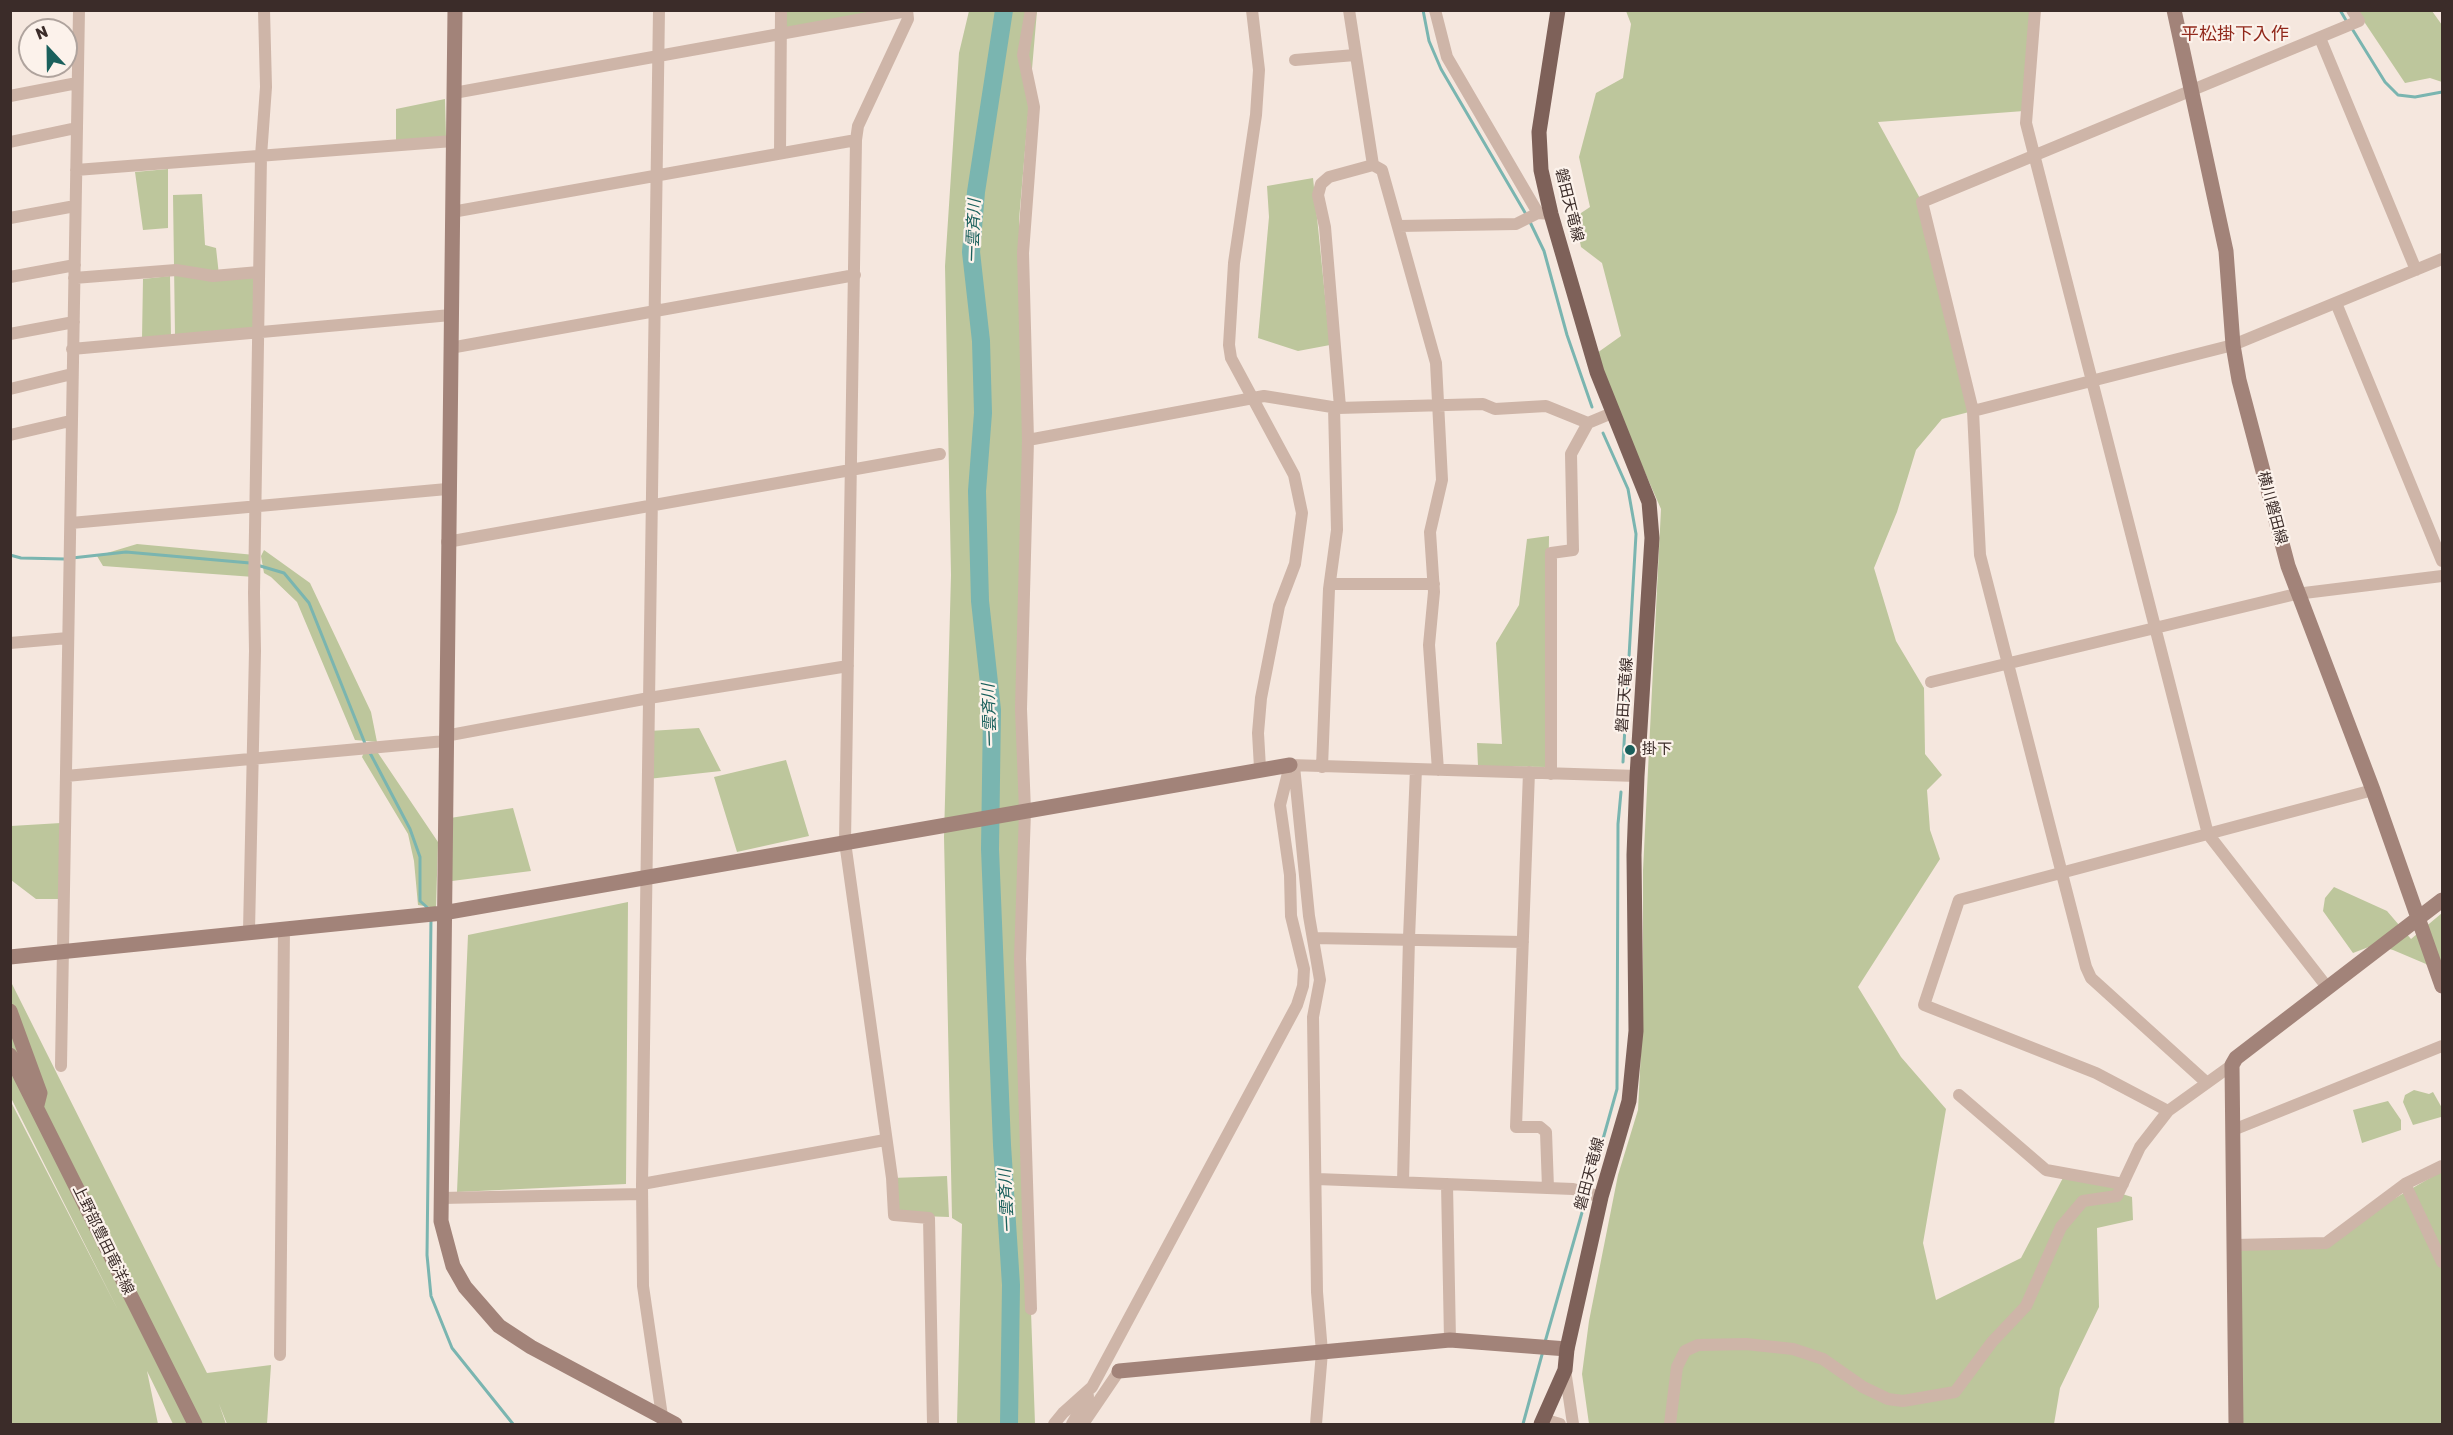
<!DOCTYPE html>
<meta charset="utf-8">
<style>
body{margin:0}
#map{position:relative;width:2453px;height:1435px;overflow:hidden;background:#f5e7de;font-family:Rubik,sans-serif}
canvas{display:block}
.frame{position:absolute;inset:0;border:12px solid #3b2c29;pointer-events:none}
.north{position:absolute;left:18px;top:18px;width:60px;height:60px;box-sizing:border-box;background:#fcf2eb;border:2px solid #afa39d;border-radius:50%;rotate:338deg;font-size:16px;font-weight:700;line-height:24px;text-align:center;color:#3b2c29}
.north::after{content:'';display:block;margin:auto;width:21px;height:27px;background:#1a605c;clip-path:polygon(50% 0,100% 100%,50% 72%,0 100%)}
</style>
<div id="map">
<canvas width="2453" height="1435"></canvas>
<div class="frame"></div>
<div class="north">N</div>
</div>
<script>
const context = document.querySelector('canvas').getContext('2d');
context.lineJoin = 'round';
function paint(path, color) { context.fillStyle = color; context.fill(path, 'evenodd'); }
const shape = rows => new Path2D(rows.map(r => 'M' + r).join(''));
function trace(path, color, width, dash) { context.strokeStyle = color; context.lineWidth = width; context.lineCap = dash ? 'butt' : 'round'; context.setLineDash(dash || []); context.stroke(path); }
function drawText(font, color, halo, rows, align = 'center') {
  context.font = font + ' Rubik,"Noto Sans JP",sans-serif'; context.lineWidth = 4.5; context.setLineDash([]); context.textBaseline = 'middle'; context.strokeStyle = halo; context.fillStyle = color; for (const [text, x, y, turn = 0] of rows) {
    context.save(); context.translate(x, y); context.rotate((+turn || 0) * Math.PI / 180); context.textAlign = isNaN(turn) ? turn : align; if (halo) context.strokeText(text, 0, 0); context.fillText(text, 0, 0); context.restore();
  }
}
paint(shape([
 [782,11,887,11,781,34],
 [969,11,1037,11,1019,220,1026,521,1024,842,1026,1171,1035,1424,957,1424,962,1224,952,1218,944,837,951,575,945,266,959,53],
 [1626,11,2032,11,2024,111,1878,122,1922,202,1973,411,1942,419,1916,450,1897,512,1874,568,1896,641,1924,688,1925,754,1942,775,1927,790,1930,830,1940,859,1858,987,1901,1057,1946,1109,1923,1243,1936,1300,2021,1258,2065,1174,2123,1184,2119,1193,2132,1197,2133,1220,2097,1228,2099,1307,2060,1388,2054,1424,1589,1424,1582,1374,1589,1321,1618,1175,1638,1110,1643,1012,1643,870,1661,509,1625,427,1597,353,1621,336,1602,263,1581,247,1575,217,1590,207,1579,157,1596,93,1623,78,1631,24],
 [2357,11,2432,11,2442,25,2442,82,2430,78,2405,83],
 [445,99,446,137,396,142,396,109],
 [168,169,168,228,143,230,135,172],
 [1313,178,1330,345,1298,351,1258,338,1269,217,1267,186],
 [202,194,205,245,216,248,219,275,259,272,258,329,175,335,173,195],
 [170,276,171,337,142,339,143,279],
 [1549,536,1546,767,1478,766,1477,743,1502,744,1496,643,1519,605,1527,539],
 [137,544,255,555,254,577,103,566,97,556],
 [264,550,310,583,371,712,377,742,355,740,297,602,271,577,264,573,261,556],
 [699,728,721,771,648,779,649,731],
 [374,747,438,842,436,908,418,905,414,861,408,834,362,757,364,752],
 [786,760,809,836,737,852,714,777],
 [513,808,531,871,444,882,444,819],
 [61,823,64,899,36,899,11,880,11,826],
 [2334,887,2387,911,2411,939,2442,913,2442,982,2426,964,2393,950,2374,945,2353,953,2323,911,2325,898],
 [628,902,626,1184,457,1192,468,935],
 [11,982,207,1373,271,1365,267,1424,227,1424,219,1404,226,1424,173,1424,147,1371,158,1424,11,1424,10,1100,118,1310,11,1098],
 [2414,1090,2429,1094,2433,1092,2442,1108,2441,1117,2413,1125,2403,1102,2405,1095],
 [2388,1101,2401,1120,2401,1130,2362,1143,2353,1110],
 [2442,1171,2442,1424,2236,1424,2240,1245,2309,1248],
 [947,1176,949,1217,894,1215,892,1178]
]), '#bdc69c');
trace(shape([
 [1423,10,1429,41,1441,69,1527,216],
 [2340,10,2347,22],
 [2351,27,2385,82,2398,95,2415,97,2442,92],
 [1530,222,1544,251,1567,335,1592,407],
 [1603,433,1628,489,1636,534,1623,762],
 [10,555,21,558,65,559],
 [72,558,126,552,250,563],
 [257,565,284,573,309,603,366,746],
 [369,751,410,829,420,857,420,901,429,909],
 [431,918,427,1255,431,1296,452,1348,513,1424],
 [1589,1189,1617,1089,1618,824,1621,792],
 [1545,1342,1587,1195],
 [1523,1424,1543,1351]
]), '#7ab5b0', 3);
trace(shape([
 [1004,10,976,192,971,252,981,341,983,413,977,491,980,601,992,710,990,849,1002,1145,1011,1285,1009,1424]
]), '#7ab5b0', 18);
trace(shape([
 [659,10,642,1184,643,1286,663,1423],
 [907,10,908,19,858,126,856,140,845,842,892,1178,894,1215,929,1218,933,1424],
 [1252,10,1259,70,1256,115,1234,263,1229,345,1231,358,1294,475,1302,513,1295,564,1279,606,1261,698,1258,733,1260,768],
 [1349,10,1373,165],
 [1435,10,1447,57,1538,213,1551,214],
 [2035,10,2026,123,2208,834,2327,987],
 [2320,38,2416,270],
 [1295,60,1355,55],
 [454,93,907,11],
 [10,96,77,83],
 [10,142,76,128],
 [780,153,781,10],
 [76,170,453,141],
 [452,212,856,140],
 [10,218,75,206],
 [1399,226,1516,224,1538,213],
 [10,277,75,265],
 [74,278,176,270,213,276,259,272],
 [2336,303,2442,561],
 [10,334,74,322],
 [450,348,855,275],
 [72,349,451,315],
 [10,389,72,374],
 [1340,407,1325,227,1318,195,1321,184,1329,177,1373,165,1382,170,1436,363,1442,480,1430,532,1434,592,1429,645,1438,770],
 [1973,411,2233,345,2442,259],
 [10,435,70,421],
 [1028,440,1264,396,1338,408,1483,404,1495,409,1546,406,1588,423],
 [71,523,447,489],
 [447,542,940,454],
 [1330,584,1434,584],
 [10,643,68,638],
 [1931,682,2296,594,2442,576],
 [445,736,649,698,848,666],
 [1294,766,1309,916,1320,980,1313,1017,1317,1292,1322,1352,1316,1424],
 [1322,767,1329,589,1337,530,1334,407],
 [1529,772,1516,1127,1540,1127,1546,1132,1548,1188],
 [1551,774,1551,553,1573,550,1571,454,1588,423,1612,413],
 [66,776,445,741],
 [249,931,255,651,254,593,261,156,266,87,264,10],
 [1313,938,1523,942],
 [61,1066,79,10],
 [2207,1083,2091,978,2086,967,1980,555,1973,411,1922,202,2359,21,2352,10],
 [1959,1095,2046,1170,2123,1184],
 [2168,1111,2096,1073,1924,1005,1959,900,2373,790],
 [2233,1130,2442,1046],
 [1317,1179,1573,1189,1601,1197],
 [1403,1182,1409,938,1416,769],
 [642,1184,885,1140],
 [1447,1184,1450,1340],
 [2405,1184,2442,1262],
 [441,1198,642,1194],
 [2234,1245,2326,1243,2405,1184,2442,1166],
 [1031,1309,1020,959,1025,811,1021,709,1028,440,1023,253,1034,107,1023,55,1031,10],
 [280,1355,284,928],
 [1565,1370,1573,1424],
 [1543,1419,1560,1424],
 [1054,1424,1063,1413,1092,1387,1297,1005,1303,986,1304,969,1291,916,1290,875,1280,805,1290,765,1637,776],
 [1072,1424,1088,1396],
 [1083,1424,1119,1371],
 [1670,1424,1677,1367,1685,1351,1698,1345,1746,1344,1793,1349,1823,1359,1863,1387,1888,1399,1903,1401,1955,1392,1992,1342,2026,1306,2061,1227,2083,1201,2117,1196,2140,1147,2168,1111,2232,1065]
]), '#ceb5a8', 12);
trace(shape([
 [455,10,441,1221,453,1266,465,1287,499,1326,531,1347,675,1424],
 [2174,10,2226,251,2233,345,2239,380,2288,566,2373,790,2442,986],
 [10,957,443,913,1290,765],
 [10,1011,40,1093,37,1105],
 [10,1055,195,1424],
 [1119,1371,1450,1340,1567,1349],
 [2236,1424,2232,1065,2236,1058,2442,900]
]), '#a28379', 15);
trace(shape([
 [1541,1424,1565,1370,1567,1349,1601,1197,1629,1101,1636,1031,1634,855,1637,776,1652,538,1649,502,1597,372,1551,214,1541,170,1539,132,1558,10]
]), '#7e6159', 15);
for (const [x, y, r, color] of [
 [1630,750,6,"#1a605c"]
]) { const dot = new Path2D(); dot.arc(x, y, r, 0, 2 * Math.PI); context.fillStyle = color; context.fill(dot); trace(dot, '#fcf2eb', 2); }
drawText('15px', '#3b2c29', '#fcf2eb', [
 ["磐田天竜線",1569,205,76],
 ["横川磐田線",2272,508,75],
 ["磐田天竜線",1625,695,-86],
 ["磐田天竜線",1590,1174,-75],
 ["上野部豊田竜洋線",103,1240,64]
]);
drawText('15px', '#3b2c29', '#fcf2eb', [
 ["掛下",1642,750]
], 'left');
drawText('italic 16px', '#1a605c', '#fcf2eb', [
 ["一雲斉川",974,231,-88],
 ["一雲斉川",990,716,-92],
 ["一雲斉川",1007,1201,-93]
]);
drawText('18px', '#91281b', '#fcf2eb', [
 ["平松掛下入作",2235,35]
]);
</script>
